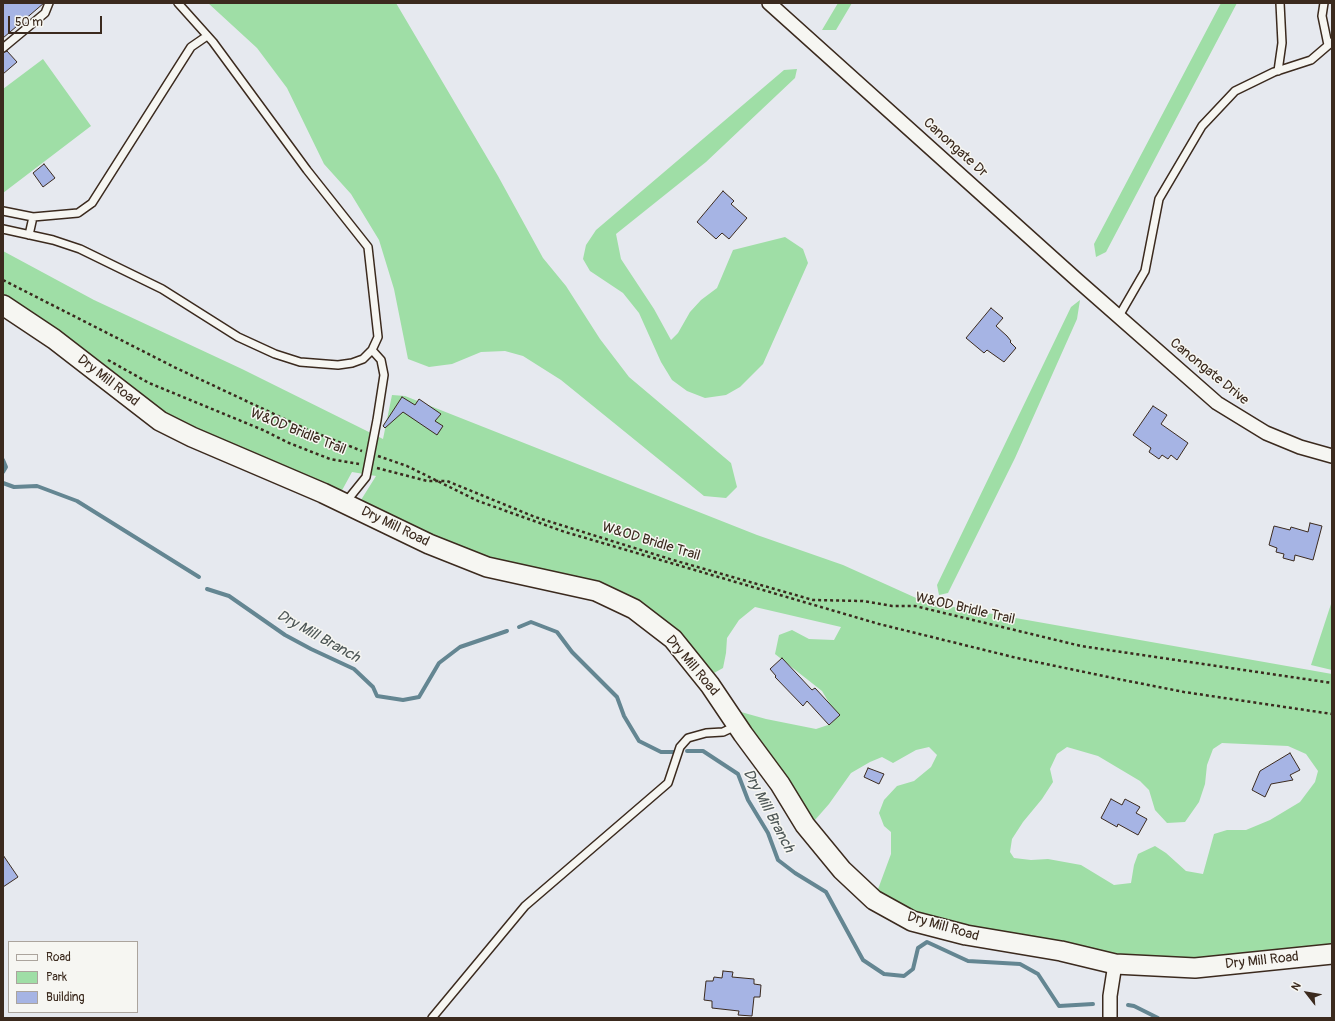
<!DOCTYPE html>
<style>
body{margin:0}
#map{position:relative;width:1335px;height:1021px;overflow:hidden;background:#e6e9ef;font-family:Pangolin,sans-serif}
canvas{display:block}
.frame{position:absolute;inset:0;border:4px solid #3b2a1e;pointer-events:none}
.legend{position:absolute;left:8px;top:941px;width:130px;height:72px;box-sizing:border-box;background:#f6f6f2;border:1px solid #aba49d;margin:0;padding:5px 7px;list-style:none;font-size:12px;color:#3b2a1e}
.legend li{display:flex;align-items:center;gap:8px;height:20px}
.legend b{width:20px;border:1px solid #aba49d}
.north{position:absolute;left:1287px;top:973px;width:40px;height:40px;-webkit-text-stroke:3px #f6f6f2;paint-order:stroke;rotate:301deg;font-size:11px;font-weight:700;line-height:16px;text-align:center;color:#3b2a1e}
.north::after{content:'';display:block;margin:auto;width:14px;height:18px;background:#3b2a1e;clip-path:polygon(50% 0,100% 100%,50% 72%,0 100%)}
.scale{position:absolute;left:8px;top:16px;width:94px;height:18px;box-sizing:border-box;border:2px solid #3b2a1e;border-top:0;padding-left:5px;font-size:12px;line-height:14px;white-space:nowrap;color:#3b2a1e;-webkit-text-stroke:3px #f6f6f2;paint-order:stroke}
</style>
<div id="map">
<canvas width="1335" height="1021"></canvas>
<div class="frame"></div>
<ul class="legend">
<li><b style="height:5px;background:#f6f6f2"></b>Road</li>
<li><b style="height:11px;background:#9fdea6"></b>Park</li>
<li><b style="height:11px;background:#a6b4e4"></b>Building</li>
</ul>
<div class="north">N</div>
<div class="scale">50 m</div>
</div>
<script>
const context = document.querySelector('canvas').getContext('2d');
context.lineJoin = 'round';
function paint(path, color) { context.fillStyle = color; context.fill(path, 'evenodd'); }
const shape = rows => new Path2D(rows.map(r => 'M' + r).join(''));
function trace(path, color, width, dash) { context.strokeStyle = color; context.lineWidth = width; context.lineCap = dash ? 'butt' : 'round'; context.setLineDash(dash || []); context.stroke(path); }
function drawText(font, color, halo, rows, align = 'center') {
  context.font = font + ' Pangolin,sans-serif'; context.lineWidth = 3; context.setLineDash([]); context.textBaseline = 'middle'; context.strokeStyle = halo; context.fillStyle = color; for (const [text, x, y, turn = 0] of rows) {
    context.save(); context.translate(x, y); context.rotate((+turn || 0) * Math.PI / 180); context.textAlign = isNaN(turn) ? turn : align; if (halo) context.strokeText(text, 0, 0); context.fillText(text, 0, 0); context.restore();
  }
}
paint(shape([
 [208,3,396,3,498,176,543,258,566,286,600,339,629,377,731,463,737,487,726,498,704,496,561,380,523,356,505,351,481,352,452,364,429,367,408,359,394,289,379,240,351,194,324,164,287,88,257,48],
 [838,3,852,3,836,30,822,30],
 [1221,3,1237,3,1106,252,1096,257,1094,244],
 [43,59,91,126,3,193,3,89],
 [797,69,795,78,706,162,616,234,621,259,654,309,671,340,678,333,690,312,701,300,717,288,733,250,785,237,803,249,808,263,763,364,740,387,726,395,705,398,687,391,672,380,661,362,639,313,623,293,590,271,583,259,586,245,596,230,784,70],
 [3,251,94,300,242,369,383,439,392,395,405,396,757,535,843,565,925,602,1332,674,1332,954,1195,968,966,935,874,900,891,854,891,832,884,826,879,813,884,800,897,786,914,781,931,767,937,755,929,747,916,750,893,763,882,757,870,762,851,773,829,804,808,828,721,701,741,712,766,719,816,729,831,724,836,714,822,691,775,654,779,635,792,630,809,639,834,640,841,627,755,607,739,620,727,638,726,653,723,668,705,678,637,611,487,567,356,508,376,476,352,472,340,494,194,432,138,399,3,297],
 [1222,743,1288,746,1306,754,1318,771,1315,782,1300,802,1270,820,1246,830,1227,830,1214,834,1203,874,1186,871,1166,853,1155,846,1138,854,1134,865,1131,883,1114,885,1081,865,1048,859,1031,860,1014,858,1010,852,1012,839,1023,822,1042,799,1053,782,1050,769,1057,754,1067,747,1098,756,1140,781,1149,790,1155,810,1167,823,1185,822,1199,802,1205,784,1207,765,1213,749],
 [1080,300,1077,319,1015,458,948,593,939,595,937,585,1071,307],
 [1332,601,1332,670,1311,665]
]), '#9fdea6');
trace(shape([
 [3,460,6,467,3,472],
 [3,483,14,487,37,486,77,501,199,577],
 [207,589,229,596,285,635,311,649,354,669,373,687,377,696,403,700,419,697,439,663,460,647,507,631],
 [519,627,531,622,557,632,572,652,617,697,624,716,639,741,661,752,674,752],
 [687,751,703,751,738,774,748,800,768,833,778,860,795,873,826,892,863,960,884,974,904,976,913,969,918,948,927,942,968,961,1020,964,1038,974,1059,1006,1093,1004],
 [1128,1005,1134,1006,1158,1018]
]), '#648692', 4);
const building = shape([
 [3,3,44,3,3,38,3,3],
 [7,51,17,62,3,74,3,53,7,51],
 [44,164,55,178,43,187,33,173,44,164],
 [723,191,734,201,731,204,747,218,729,239,722,233,716,239,697,222,723,191],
 [991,308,1003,318,996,326,1007,336,1011,341,1010,342,1016,348,1004,362,987,350,984,353,966,338,991,308],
 [402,397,415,405,419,399,441,414,435,421,443,426,437,435,403,412,385,428,383,426,402,397],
 [1153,406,1167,415,1161,424,1188,443,1177,460,1171,455,1168,459,1162,455,1159,459,1149,452,1151,448,1133,435,1153,406],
 [1310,523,1322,526,1313,560,1295,555,1294,561,1283,558,1284,554,1276,552,1277,548,1269,545,1274,526,1290,530,1291,527,1308,532,1310,523],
 [782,658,812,690,815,688,840,715,829,725,807,701,803,706,775,677,776,676,770,669,782,658],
 [1290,753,1300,770,1290,775,1293,780,1271,784,1265,797,1252,790,1260,771,1290,753],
 [868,768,884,774,879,784,864,777,868,768],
 [1111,799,1122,805,1125,799,1140,807,1136,813,1147,819,1138,835,1118,824,1117,827,1101,818,1111,799],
 [3,855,18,877,3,887,3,855],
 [723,971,733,972,732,977,754,979,754,984,761,985,760,997,754,997,752,1016,738,1015,739,1011,712,1008,712,1001,704,1000,706,981,713,981,714,977,722,978,723,971]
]);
paint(building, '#a6b4e4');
trace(building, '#3b2a1e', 1);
const lane = shape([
 [1324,3,1322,16,1328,45],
 [3,48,45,13,49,3],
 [1278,71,1282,43,1280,3],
 [3,211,33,217],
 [3,229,53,240,80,249,162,289,238,337,275,354,300,362,338,365,352,363,363,359,372,350,378,337,368,247,307,170,213,42,178,3],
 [29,235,33,217,78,213,92,203,191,47,207,36],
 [1119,316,1145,271,1159,199,1202,126,1235,91,1274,72,1311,60,1332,42],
 [345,503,366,477,377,420,384,375,381,360,372,350],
 [432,1018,525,906,668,783,680,747,688,738,706,733,723,732,736,726]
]);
const street = shape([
 [769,3,1076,279,1217,403,1266,433,1300,447,1332,456],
 [1110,1018,1110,996,1115,964]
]);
const secondary = shape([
 [3,305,54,339,160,421,192,437,323,493,429,544,487,567,596,591,634,609,673,639,710,685,743,734,780,784,805,825,842,870,874,900,912,921,966,935,1061,951,1115,964,1195,968,1332,954]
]);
trace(lane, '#3b2a1e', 10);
trace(street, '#3b2a1e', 16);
trace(secondary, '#3b2a1e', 22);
trace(shape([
 [3,280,176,368,306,429,362,451],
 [108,360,149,383,263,430,289,443,330,459,359,464],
 [378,456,407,466,478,501,565,532,879,624,1017,658,1118,679,1184,692,1332,714],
 [377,468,427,481,447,481,535,517,673,560,813,600,863,601,892,606,915,606,1081,646,1332,683]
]), '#3b2a1e', 2.5, [3, 3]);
trace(lane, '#f6f6f2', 7);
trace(street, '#f6f6f2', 13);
trace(secondary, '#f6f6f2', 19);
drawText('14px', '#3b2a1e', '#f6f6f2', [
 ["Canongate Dr",955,148,42],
 ["Canongate Drive",1209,372,39],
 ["Dry Mill Road",108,381,38],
 ["W&OD Bridle Trail",298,432,22],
 ["Dry Mill Road",395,527,26],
 ["W&OD Bridle Trail",651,542,17],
 ["W&OD Bridle Trail",965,609,13],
 ["Dry Mill Road",692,666,50],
 ["Dry Mill Road",943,927,16],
 ["Dry Mill Road",1262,961,-6]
]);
drawText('italic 15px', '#4f5858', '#f6f6f2', [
 ["Dry Mill Branch",318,637,29],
 ["Dry Mill Branch",768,811,62]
]);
</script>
